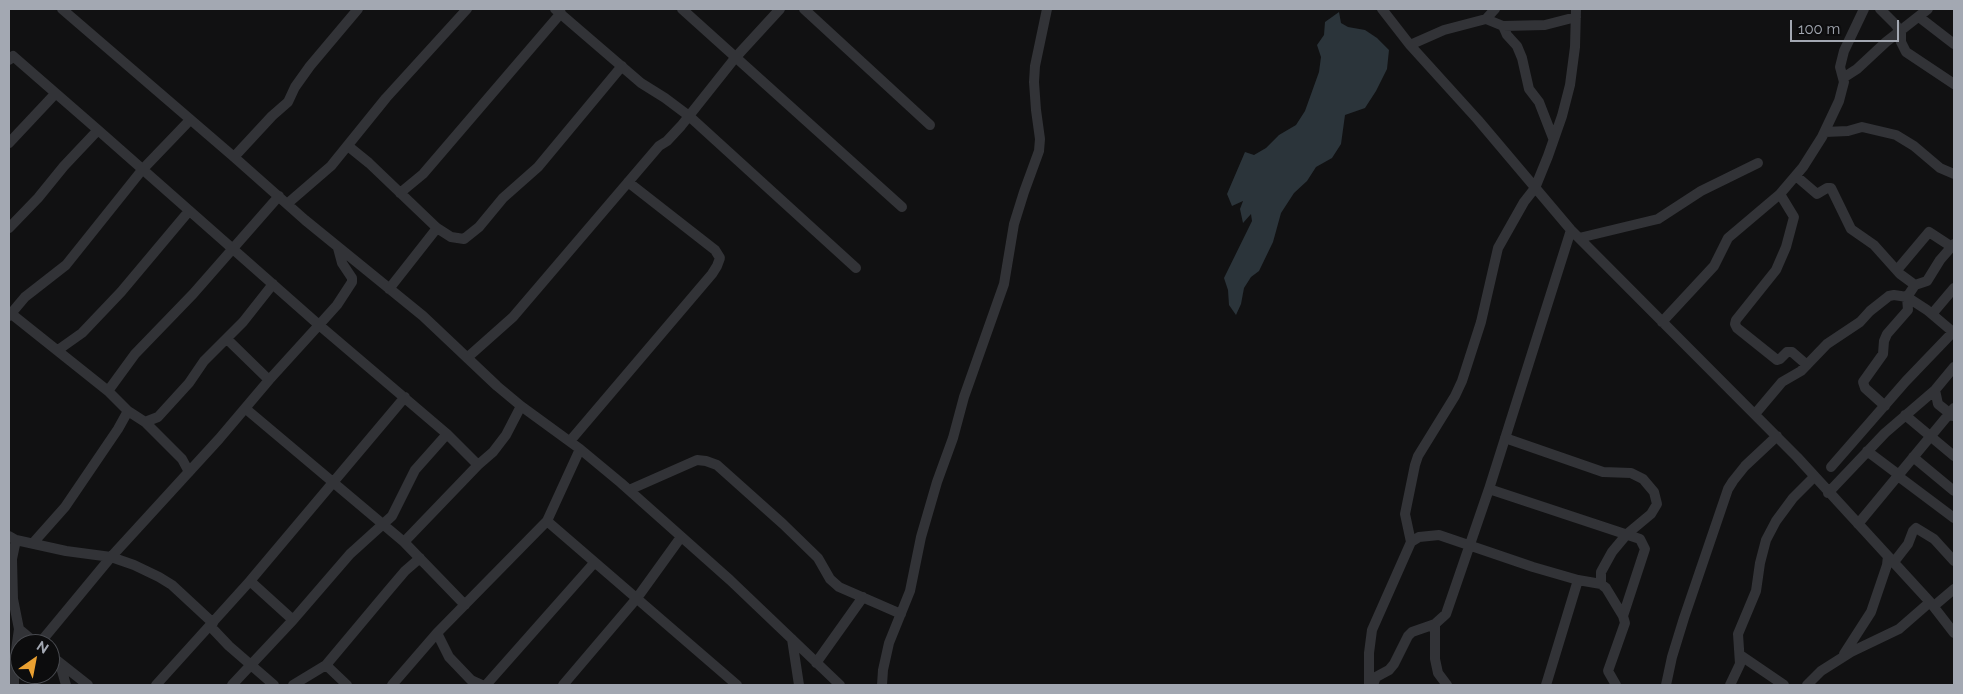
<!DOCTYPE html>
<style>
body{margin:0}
#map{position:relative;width:1963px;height:694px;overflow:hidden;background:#111112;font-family:Raleway,sans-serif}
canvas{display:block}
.frame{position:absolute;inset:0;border:10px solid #a3a8b2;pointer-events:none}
.north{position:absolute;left:10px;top:634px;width:50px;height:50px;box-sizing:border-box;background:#0c0c0d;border:1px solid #484a4f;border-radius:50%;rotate:33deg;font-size:14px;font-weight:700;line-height:20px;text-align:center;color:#a3a8b2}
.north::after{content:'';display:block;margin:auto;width:18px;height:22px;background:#eaa031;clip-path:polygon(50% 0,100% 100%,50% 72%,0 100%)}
.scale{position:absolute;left:1790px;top:20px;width:109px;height:22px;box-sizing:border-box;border:2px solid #a3a8b2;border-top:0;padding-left:6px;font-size:15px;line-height:18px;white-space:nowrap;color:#a3a8b2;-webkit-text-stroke:4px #0c0c0d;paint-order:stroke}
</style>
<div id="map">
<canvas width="1963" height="694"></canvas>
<div class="frame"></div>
<div class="north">N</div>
<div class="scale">100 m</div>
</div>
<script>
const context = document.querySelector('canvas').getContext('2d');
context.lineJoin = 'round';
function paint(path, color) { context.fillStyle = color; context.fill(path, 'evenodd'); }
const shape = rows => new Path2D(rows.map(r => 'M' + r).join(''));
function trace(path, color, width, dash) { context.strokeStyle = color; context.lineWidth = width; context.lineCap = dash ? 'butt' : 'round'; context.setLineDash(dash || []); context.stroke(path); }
paint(shape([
 [1339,12,1341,23,1348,27,1365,30,1377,38,1389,50,1387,69,1376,91,1365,108,1345,115,1341,144,1332,158,1316,167,1307,181,1294,193,1281,213,1273,242,1259,271,1251,277,1244,288,1241,304,1236,315,1229,305,1228,290,1224,278,1252,221,1251,214,1243,223,1240,209,1243,201,1232,206,1227,194,1245,152,1254,155,1266,148,1279,135,1296,125,1305,111,1319,72,1321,57,1317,45,1324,35,1325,22]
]), '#2b343a');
trace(shape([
 [62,9,234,157,305,220,423,316,497,386,521,406,580,449,621,483,730,580,840,685],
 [555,9,641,83,665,98,689,116,856,268],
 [682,9,902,207],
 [804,9,930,125],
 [1382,9,1410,45,1478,120,1571,230,1797,457,1930,602,1954,633],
 [1880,9,1895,24,1901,32,1901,42,1906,52,1954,84],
 [1919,17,1954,44],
 [1486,19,1503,26,1545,25,1576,17],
 [1503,26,1507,35,1517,46,1522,58,1529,89,1539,102,1553,138],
 [1410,45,1444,30,1486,19,1495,9],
 [9,60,13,56,98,130,64,166,38,198,9,228],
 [1843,78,1857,69,1886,42,1928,9],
 [98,130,319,325,337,305,352,282,352,278,342,263,338,248],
 [1825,132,1848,131,1862,127,1896,135,1914,146,1940,168,1954,174],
 [9,143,55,94],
 [348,146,369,163,437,228,451,237,464,239,479,227,503,198,538,167,622,66],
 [234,157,272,116,288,102,295,87,310,66,358,9],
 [1796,176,1817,194,1827,188,1831,188,1851,229,1874,245,1900,274,1915,285],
 [400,193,423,174,561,13],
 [1780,194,1794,217,1786,247,1776,270,1736,320,1735,324,1737,328,1777,360,1780,359,1787,352,1792,352,1807,365],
 [287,204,331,166,386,98,467,9],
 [1579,238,1658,219,1701,191,1758,163],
 [1897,270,1929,232,1952,247],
 [389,289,437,228],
 [9,312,108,391,128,411,145,422,182,459,189,472],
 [1932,314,1954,288],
 [9,316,25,297,66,265,142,170,190,120],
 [1662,322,1714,266,1728,238,1780,194,1803,167,1822,137,1839,101,1844,82,1840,67,1844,51,1864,9],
 [227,339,269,380],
 [58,350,82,333,121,292,189,211],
 [468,357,513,317,659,146,667,141,681,126,735,58,780,9],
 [1935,390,1938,404,1953,416],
 [108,391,135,354,193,294,279,196],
 [1885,406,1865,388,1863,382,1883,354,1884,341,1887,334,1908,310,1907,297,1915,285,1927,281,1940,260,1954,244],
 [246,409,404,542,465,605],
 [1755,414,1782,382,1801,371,1827,344,1860,322,1870,311,1889,296,1894,295,1907,297,1927,310,1953,332],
 [1905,415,1954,456],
 [145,422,158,417,189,383,204,361,243,322,273,284],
 [1505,438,1603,472,1631,473,1643,479,1654,492,1657,504,1651,514,1627,534,1612,552,1601,572,1601,584],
 [570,441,712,274,717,266,720,258,715,250,628,182],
 [1867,451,1899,475],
 [1913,457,1954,491],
 [1831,467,1906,381,1954,331],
 [1898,476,1954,518],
 [1489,489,1571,230],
 [629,490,697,460,706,461,717,465,783,524,818,558,830,579,839,587,901,614],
 [1828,493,1885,433,1935,390,1954,367],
 [547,521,737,685],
 [1858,524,1954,408],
 [9,536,16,540,66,551,111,557,134,565,159,577,172,585,213,623],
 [404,542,478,465,493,452,506,435,521,406],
 [1411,542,1405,514,1415,465,1418,456,1455,396,1462,381,1481,322,1498,248,1524,202,1535,188,1548,156,1562,116,1570,85,1575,47,1576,9],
 [33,543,65,507,118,429,128,411],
 [1894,562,1908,544,1913,531,1916,528,1934,539,1954,561],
 [250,581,293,620],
 [1934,606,1954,589],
 [1435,624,1435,659,1438,673,1447,685],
 [210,626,229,646,274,685],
 [19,629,37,644],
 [437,633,449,657,471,680,482,685],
 [792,639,799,685],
 [39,644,111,557,219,439,269,380,319,325,447,434,478,465],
 [1844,654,1871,612,1887,565,1888,556],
 [50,655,88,685],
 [1740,655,1784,685],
 [816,663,863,597],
 [60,664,66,685],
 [326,665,347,685],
 [14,685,14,664,19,629,13,599,12,559,16,540],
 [156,685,250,581,405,397],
 [232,685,293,620,350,554,392,516,415,470,447,434],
 [293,685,326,665,388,591,405,571,420,558],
 [392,685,437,633,547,521,580,449],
 [486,685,594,563],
 [563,685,637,598,681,537],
 [882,685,883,670,889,643,910,591,921,537,937,482,953,438,964,397,1004,284,1014,224,1024,192,1039,151,1040,139,1036,110,1034,82,1035,66,1047,9],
 [1369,685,1369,653,1372,630,1411,542,1419,537,1439,535,1533,567,1578,580,1601,584,1606,588,1623,616,1625,623,1608,671,1616,685],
 [1373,685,1376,677,1389,670,1394,664,1408,636,1412,632,1435,624,1446,614,1489,489,1640,539,1645,549,1623,616],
 [1546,685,1578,580],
 [1666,685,1672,657,1684,618,1728,489,1733,481,1745,466,1777,436],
 [1730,685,1740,664,1738,634,1756,591,1760,563,1766,540,1776,521,1793,498,1814,477],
 [1807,685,1821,671,1851,652,1899,629,1930,602]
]), '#323337', 10);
</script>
